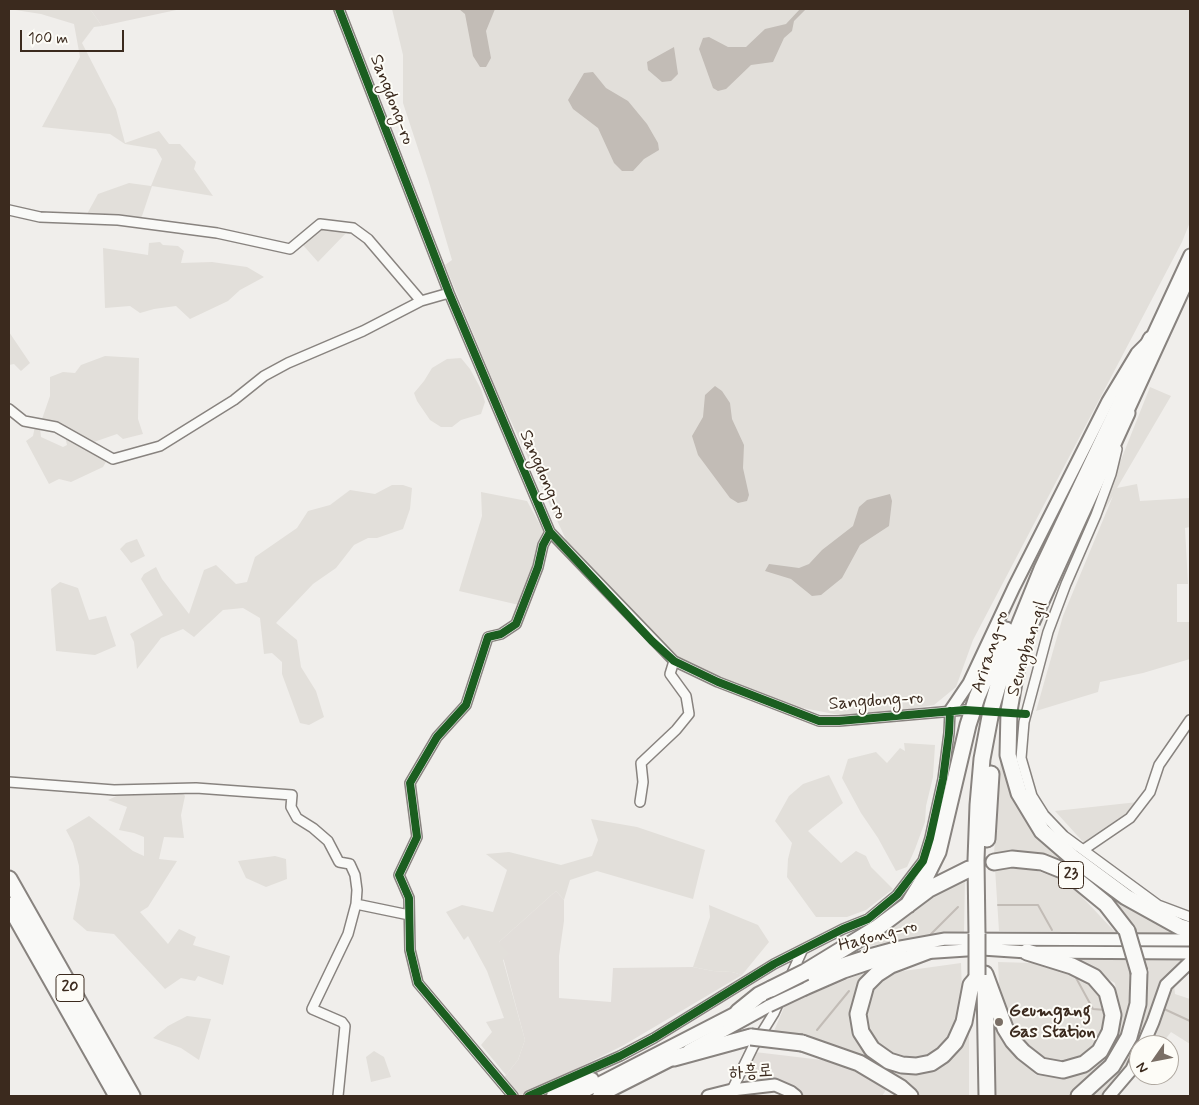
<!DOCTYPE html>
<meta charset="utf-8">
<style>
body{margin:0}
#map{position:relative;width:1199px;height:1105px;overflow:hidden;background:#f0eeeb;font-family:Mynerve,sans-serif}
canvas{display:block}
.frame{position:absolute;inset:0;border:10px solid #3b2a1e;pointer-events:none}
.north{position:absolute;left:1129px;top:1035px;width:50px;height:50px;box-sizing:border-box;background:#fdfcf7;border:1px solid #afa8a0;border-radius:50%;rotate:237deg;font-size:14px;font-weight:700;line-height:20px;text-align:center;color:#3b2a1e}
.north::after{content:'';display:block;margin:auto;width:18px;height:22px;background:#7a6f66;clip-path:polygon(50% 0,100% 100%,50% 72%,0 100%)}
.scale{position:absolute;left:20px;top:30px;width:104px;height:22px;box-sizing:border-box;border:2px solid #3b2a1e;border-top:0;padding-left:6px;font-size:15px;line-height:18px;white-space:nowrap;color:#3b2a1e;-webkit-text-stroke:4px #fdfcf7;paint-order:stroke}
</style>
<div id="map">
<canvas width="1199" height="1105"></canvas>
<div class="frame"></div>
<div class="north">N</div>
<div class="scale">100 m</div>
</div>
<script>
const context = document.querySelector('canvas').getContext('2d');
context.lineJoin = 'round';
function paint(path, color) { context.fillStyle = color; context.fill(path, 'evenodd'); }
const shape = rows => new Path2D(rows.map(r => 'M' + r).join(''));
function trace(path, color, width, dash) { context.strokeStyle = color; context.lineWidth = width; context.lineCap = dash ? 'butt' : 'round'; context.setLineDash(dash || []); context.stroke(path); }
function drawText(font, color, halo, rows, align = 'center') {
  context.font = font + ' Mynerve,"Poor Story",sans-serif'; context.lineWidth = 4; context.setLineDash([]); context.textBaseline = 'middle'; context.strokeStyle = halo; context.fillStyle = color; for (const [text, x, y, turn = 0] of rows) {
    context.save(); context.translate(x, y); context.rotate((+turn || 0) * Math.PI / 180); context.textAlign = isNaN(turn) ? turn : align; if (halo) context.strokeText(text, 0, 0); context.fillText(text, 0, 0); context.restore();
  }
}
paint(shape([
 [90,9,181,9,102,26],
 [556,891,564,900,564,921,559,956,559,998,611,1002,613,968,693,967,713,971,732,972,742,975,624,1045,522,1096,516,1096,502,1080,518,1060,525,1040,499,942],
 [755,1052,822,1060,838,1064,868,1077,886,1090,882,1096,803,1096,790,1085,744,1083]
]), '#e2deda');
paint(shape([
 [9,9,90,9,102,26,94,27,82,43,116,109,125,143,159,131,169,144,180,144,196,162,194,169,213,196,152,186,141,219,87,214,98,194,129,183,151,186,162,159,156,149,125,144,110,134,42,127,80,57,74,24,41,14],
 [392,9,1190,9,1190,222,1182,242,973,640,956,687,934,705,855,718,782,704,685,664,568,544,497,391,445,265,452,260,429,182,403,103,403,55],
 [324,228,347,232,318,262,302,244,318,230],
 [160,242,163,245,178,246,184,251,181,263,212,262,247,267,264,277,240,290,228,301,190,319,176,306,154,309,140,313,130,306,105,308,103,248,148,255,149,243],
 [9,332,30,363,21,371,14,364,9,365],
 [105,356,139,358,138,419,143,434,123,439,117,434,91,443,56,424,42,419,50,396,50,377,63,372,75,373,81,365],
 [461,358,470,369,481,389,485,402,481,414,461,420,452,427,441,427,430,420,417,401,414,393,424,381,432,368,447,359],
 [1150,387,1171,396,1117,488,1137,484,1140,501,1190,498,1190,527,1185,528,1188,584,1177,584,1177,622,1190,622,1190,659,1143,673,1100,682,1098,692,1036,711,1063,616,1113,496,1093,530],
 [35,426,40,428,41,437,63,447,67,445,65,436,107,460,103,467,71,482,59,479,49,484,26,441,33,436],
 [392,485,403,485,412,488,410,509,403,529,377,538,368,538,354,545,336,568,313,584,276,623,297,640,301,667,316,691,324,717,309,725,300,723,282,674,282,662,272,653,264,654,260,618,243,608,223,610,194,637,183,629,161,638,137,669,134,642,130,634,163,615,141,579,144,574,156,567,162,579,189,614,204,570,216,565,236,584,247,582,255,557,297,528,308,511,330,505,350,490,375,494],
 [481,492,527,501,544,532,519,605,459,591,482,516],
 [137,539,145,556,131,563,120,549,126,543],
 [60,582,78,588,89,620,106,616,116,646,95,655,56,651,51,589],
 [904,743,935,745,933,777,926,806,925,822,915,849,907,867,896,871,878,838,861,813,842,778,848,759,876,752,887,763,900,748,905,751],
 [1001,749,1026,817,1190,935,1135,933,1065,865,994,854],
 [829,775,843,803,808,831,841,863,856,851,866,856,871,867,893,889,866,910,847,917,816,917,787,877,788,859,792,843,775,821,789,796,803,784],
 [181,791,185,796,181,815,184,838,164,837,159,859,177,861,148,907,140,912,168,944,179,929,196,937,193,945,230,956,223,985,198,976,195,981,181,978,165,989,114,934,87,931,73,919,80,885,79,866,73,843,66,830,89,816,133,851,144,856,144,837,134,833,119,830,127,807,108,800,121,794],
 [1138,802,1127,814,1105,831,1096,835,1085,844,1055,811],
 [591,819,637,827,705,850,693,899,597,871,570,880,564,900,556,891,499,942,510,954,503,960,525,1040,518,1060,506,1075,481,1045,492,1032,486,1022,504,1018,487,971,468,936,464,940,446,912,462,905,493,912,507,870,486,854,509,852,561,865,592,856,598,840],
 [275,856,286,859,287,879,266,887,246,878,238,861],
 [995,868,1031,869,1067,881,1116,933,999,931],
 [965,876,964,933,861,947,939,890],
 [709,905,758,925,769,942,742,975,732,972,713,971,693,967,710,917],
 [1128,959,1133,986,1127,1026,1112,1056,1070,1096,994,1096,991,1009,1008,1047,1036,1075,1061,1078,1091,1067,1115,1039,1119,1017,1115,983,1071,960],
 [1143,959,1182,960,1160,987,1150,1016,1124,1073,1100,1096,1087,1096,1120,1062],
 [998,962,1033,963,1067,970,1088,980,1104,998,1107,1019,1099,1045,1080,1061,1056,1064,1039,1058,1018,1037,1000,1004],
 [961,963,962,991,957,1020,944,1045,926,1058,905,1061,889,1056,870,1036,864,1014,872,987,889,973],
 [870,970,856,996,852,1026,869,1057,906,1074,945,1062,969,1025,969,1096,913,1096,819,1042,774,1031,785,1005],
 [1174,984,1175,994,1190,999,1190,1044,1171,1032,1161,1045,1148,1045,1169,988],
 [187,1016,211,1019,199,1060,181,1048,153,1038,168,1026],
 [374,1051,384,1057,391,1077,371,1082,366,1057]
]), '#e2dfda');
paint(shape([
 [459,9,495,9,486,31,491,58,486,67,480,67,473,56,465,14],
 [800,9,806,9,794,21,792,31,784,38,773,62,751,65,726,89,718,91,713,88,699,49,703,38,709,37,728,47,746,47,765,29,786,24],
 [674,47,678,74,671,81,662,82,648,70,647,62],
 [593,72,606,88,628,101,647,124,658,143,659,150,644,159,633,171,622,171,614,163,598,128,573,109,568,100,584,73],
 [715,386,722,391,730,403,732,419,744,445,743,468,749,495,747,501,738,503,730,498,698,455,692,436,703,417,705,395],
 [890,494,892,501,889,526,860,545,842,578,821,595,812,596,791,579,765,571,769,564,799,568,809,564,822,550,853,526,859,507,867,500]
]), '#c2bcb6');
trace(shape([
 [998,905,1038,905,1052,930],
 [931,934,958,907],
 [1075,976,1093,1009,1105,1010],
 [1162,1008,1190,1021],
 [817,1030,849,991]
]), '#c2bcb6', 2);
trace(shape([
 [968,710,1013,714]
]), '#ccc7c2', 9, [9, 4.5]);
const street = shape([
 [339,9,449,293,550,532,674,661,718,682,819,721,839,721,965,710],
 [9,210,40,217,118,220,217,233,290,249,320,224,353,228,368,239,421,301],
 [9,409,24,421,56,427,113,459,160,446,234,400,264,376,288,363,363,331,421,301,449,293],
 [1117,449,1111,474,1096,515,1066,584,1048,632,1024,722,1021,758,1032,796,1044,815,1064,836,1158,905,1190,917],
 [9,782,114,790,196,788,292,795,291,807,297,818,313,828,328,841,339,862,350,864,355,875,357,890,356,904,348,934,312,1009,342,1022,345,1026,338,1096],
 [640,802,643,782,641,763,676,730,689,714,686,696,670,674,674,661],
 [1083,850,1130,818,1150,792,1159,765,1190,720],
 [356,904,409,915],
 [732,1090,753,1047,774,1013,802,951],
 [513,1096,418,983,410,950,409,898,399,875,417,837,410,783,437,737,466,705,488,637,501,634,516,624,538,567,543,545,550,532],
 [529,1096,620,1056,654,1038,774,964,843,929,868,919,897,895,923,861,930,838,943,779,949,733,950,711]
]);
const secondary = shape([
 [1127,413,1190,276],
 [950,711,969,683,1014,587,1108,401,1137,353,1151,339,1190,255],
 [921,953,982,949,1027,952,1190,953],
 [807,979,839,965,873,954,895,948,945,939,1190,940],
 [805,989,844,972,883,959,903,956],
 [1143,1045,1153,1022,1166,985,1190,962],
 [689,1050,769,1006],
 [708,1096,732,1090,775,1085,791,1092,796,1096],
 [1109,1096,1132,1069,1139,1053]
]);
const primary = shape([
 [553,1096,592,1079],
 [575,1096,738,1012],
 [599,1096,674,1058]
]);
const highway = shape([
 [1021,645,1127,413],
 [1017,655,1016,671,1009,711,1008,755,1019,793,1042,831,1072,857,1126,897,1180,927,1190,930],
 [987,839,991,774],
 [994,862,1012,859,1042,862,1067,872,1106,904,1127,931],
 [9,879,132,1096],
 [9,905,117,1096],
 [908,905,927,874,938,852,968,725,977,697,1006,630],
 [977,934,976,860,978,805,982,759,992,706,1007,655,1042,569,1151,339],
 [928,951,891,965,877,974,866,985,858,1014,861,1032,872,1049,889,1061,902,1065,916,1066,931,1063,943,1055,955,1042,964,1022,971,985,977,978],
 [805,972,877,928,929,889,969,869],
 [985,974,1005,1028,1013,1041,1023,1052,1041,1066,1063,1070,1084,1064,1100,1051,1110,1032,1113,1015,1107,992,1094,977,1072,966,1027,952],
 [985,985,987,1096],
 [738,1012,759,995,771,989],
 [802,1043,859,1063,901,1088,910,1096],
 [674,1058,751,1037],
 [1079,1096,1112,1066,1129,1037,1138,1004,1139,972]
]);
trace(street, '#88837f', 12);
trace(secondary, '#88837f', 15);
trace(primary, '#88837f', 16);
trace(highway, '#88837f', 19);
trace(street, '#f9f9f7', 9);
trace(secondary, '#f9f9f7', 11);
trace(primary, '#f9f9f7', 12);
trace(highway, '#f9f9f7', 15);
const secondaryBridge = shape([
 [769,1006,805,989]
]);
const highwayBridge = shape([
 [1127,931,1139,972],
 [977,975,977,934],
 [771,989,805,972],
 [751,1037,802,1043]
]);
trace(secondaryBridge, '#88837f', 15, []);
trace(highwayBridge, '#88837f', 19, []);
trace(secondaryBridge, '#f9f9f7', 11);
trace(highwayBridge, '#f9f9f7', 15);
trace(shape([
 [339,9,449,293,550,532,652,641,674,661,718,682,819,721,839,721,965,710,1026,714],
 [513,1096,418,983,410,950,409,898,399,875,417,837,410,783,437,737,466,705,488,637,501,634,516,624,538,567,543,545,550,532],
 [529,1096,620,1056,654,1038,774,964,843,929,868,919,897,895,923,861,930,838,943,779,949,733,950,711]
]), '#1b5e20', 8);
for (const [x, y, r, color] of [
 [999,1022,5,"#7a6f66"]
]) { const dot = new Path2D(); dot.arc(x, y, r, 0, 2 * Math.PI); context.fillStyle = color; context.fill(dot); trace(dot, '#fdfcf7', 2); }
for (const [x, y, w] of [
 [1071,875,25],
 [70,988,28]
]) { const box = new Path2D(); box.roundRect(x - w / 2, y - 13.5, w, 27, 4); context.fillStyle = '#fdfcf7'; context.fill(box); trace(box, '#3b2a1e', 1); }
drawText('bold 16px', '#3b2a1e', null, [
 ["23",1071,875],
 ["20",70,988]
]);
drawText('18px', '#3b2a1e', '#fdfcf7', [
 ["Sangdong-ro",391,100,69],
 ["Sangdong-ro",542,475,67],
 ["Seungban-gil",1028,649,-73],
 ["Arirang-ro",991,652,-72],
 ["Sangdong-ro",876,702,-4],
 ["Hagong-ro",878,937,-15],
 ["하흥로",751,1073,-4]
]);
drawText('bold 18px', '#3b2a1e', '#fdfcf7', [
 ["Geumgang",1009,1012],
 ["Gas Station",1009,1033]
], 'left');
</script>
